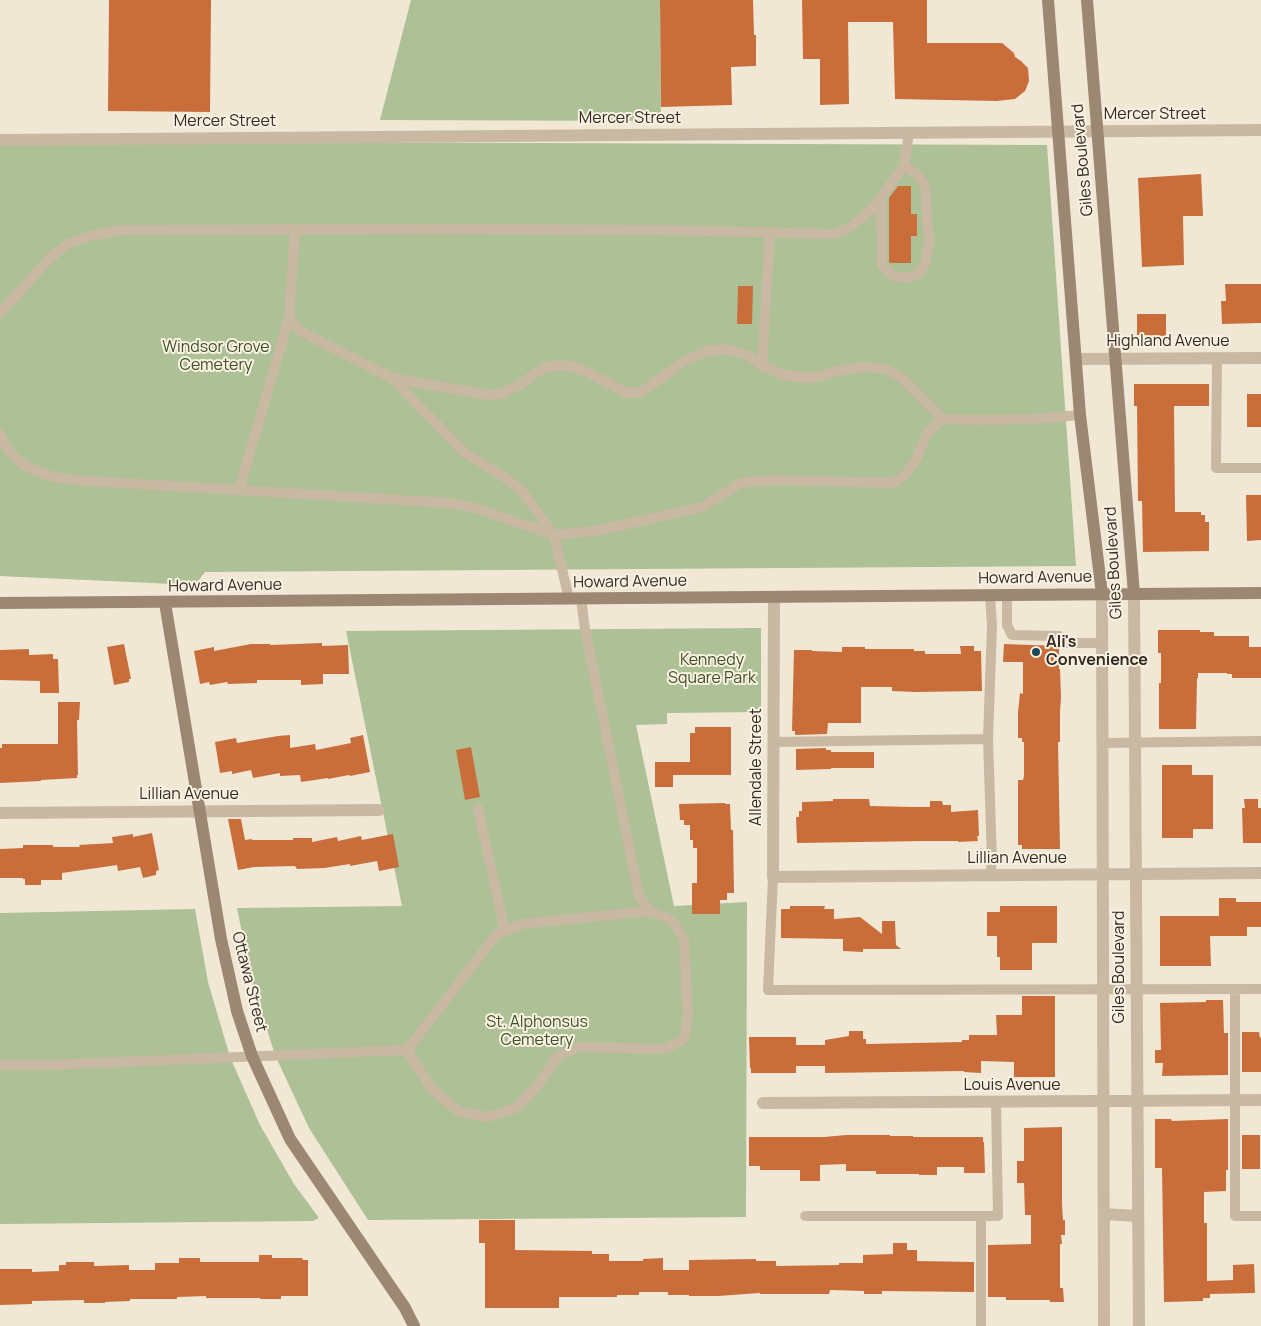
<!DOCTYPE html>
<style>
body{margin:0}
canvas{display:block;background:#f1e7d5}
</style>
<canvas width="1261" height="1326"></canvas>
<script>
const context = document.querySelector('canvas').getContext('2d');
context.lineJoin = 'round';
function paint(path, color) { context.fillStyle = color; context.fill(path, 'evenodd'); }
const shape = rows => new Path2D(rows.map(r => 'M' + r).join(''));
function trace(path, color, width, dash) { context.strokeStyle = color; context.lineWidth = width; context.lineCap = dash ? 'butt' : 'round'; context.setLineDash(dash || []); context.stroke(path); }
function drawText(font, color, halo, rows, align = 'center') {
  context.font = font + ' Manrope,sans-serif'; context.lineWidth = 4; context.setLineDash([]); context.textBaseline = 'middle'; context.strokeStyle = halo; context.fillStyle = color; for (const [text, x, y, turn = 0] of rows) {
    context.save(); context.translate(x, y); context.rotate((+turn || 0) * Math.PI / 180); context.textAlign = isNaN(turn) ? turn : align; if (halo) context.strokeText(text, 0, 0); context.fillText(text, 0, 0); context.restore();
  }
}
paint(shape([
 [411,0,660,0,661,121,380,120],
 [0,141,1047,145,1076,566,205,572,195,585,0,576],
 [761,628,761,712,667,713,667,724,636,725,674,906,747,902,746,1217,368,1220,309,1128,275,1055,252,982,237,908,402,906,346,631],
 [195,909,208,982,230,1057,260,1125,294,1184,319,1218,313,1221,0,1224,0,913]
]), '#adc096');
paint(shape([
 [109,0,211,0,210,112,108,111],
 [660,0,753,0,754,35,756,35,756,66,731,67,732,105,661,107],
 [802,0,927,0,927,43,1002,43,1014,53,1015,57,1021,61,1028,68,1029,81,1025,91,1015,99,997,101,895,99,893,22,848,22,849,104,820,105,820,59,803,59],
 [1201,174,1203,216,1183,216,1184,265,1142,267,1138,178],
 [898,186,911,186,911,214,917,214,917,236,911,236,911,263,890,263,889,262,889,198],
 [1225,284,1261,284,1261,323,1222,324,1221,301,1226,301],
 [738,286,753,286,752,324,737,324],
 [1137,314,1166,314,1166,336,1137,335],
 [1134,384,1209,384,1209,406,1174,406,1175,512,1201,512,1201,515,1205,515,1205,522,1209,522,1209,551,1143,552,1142,501,1138,501,1137,406,1134,406],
 [1247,394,1261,394,1261,427,1247,427],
 [1246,495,1261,495,1261,540,1247,541],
 [1158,630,1200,630,1200,632,1214,632,1214,636,1249,636,1249,647,1261,647,1261,678,1232,678,1232,674,1227,674,1227,673,1198,673,1198,678,1197,678,1196,729,1159,729,1159,683,1161,683,1161,653,1158,653],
 [322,643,322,646,348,645,349,674,323,674,323,684,301,685,301,680,257,680,257,683,228,684,227,682,210,685,209,682,200,684,194,651,214,647,214,651,251,644,270,644,270,645],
 [124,644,131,679,129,679,129,682,114,685,107,647],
 [1004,644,1059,646,1059,669,1060,669,1061,697,1060,712,1060,742,1058,742,1060,849,1022,849,1022,845,1018,845,1018,780,1023,780,1024,776,1024,742,1022,742,1022,738,1018,738,1018,712,1020,693,1023,694,1023,662,1003,662],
 [960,646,974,646,974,651,981,651,982,691,915,692,892,691,892,687,861,687,861,723,828,723,827,734,795,735,795,731,792,731,794,650,812,650,812,651,842,652,842,647,865,647,865,649,914,649,914,651,925,651,925,654,961,654],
 [29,649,29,655,53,654,53,659,58,659,59,693,40,693,40,681,0,680,0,650],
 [58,702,80,702,79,720,77,720,78,775,77,775,77,778,41,780,41,781,0,783,0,748,2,748,2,744,58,744],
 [695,727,731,727,731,775,673,775,673,787,655,787,655,762,690,762,690,733,695,733],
 [290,735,290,748,315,744,316,750,351,743,350,738,363,735,370,772,350,776,349,775,328,779,328,778,301,782,300,775,280,776,280,773,253,778,251,770,232,774,232,771,220,773,215,742,236,738,237,743,278,736],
 [471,747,480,797,465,800,456,750],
 [826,748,826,750,831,750,831,752,874,752,874,768,831,768,831,769,796,770,796,749],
 [1162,765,1192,765,1192,775,1213,775,1213,829,1193,829,1193,838,1162,838],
 [833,799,869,799,870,806,914,807,930,807,930,801,942,801,943,805,951,805,951,812,978,810,979,836,977,836,978,841,958,842,958,841,925,841,797,843,796,817,799,817,799,811,802,811,802,802,833,801],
 [1244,799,1258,799,1258,808,1261,808,1261,843,1243,843,1242,808,1245,808],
 [725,803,725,804,730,804,731,830,733,830,734,893,727,893,727,900,720,900,720,914,692,914,692,883,697,883,697,848,693,848,693,840,690,840,690,825,684,825,684,820,680,820,679,804],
 [228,819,241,819,245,840,252,839,252,840,293,840,293,838,312,838,312,842,337,837,338,841,361,836,362,840,393,834,399,867,379,871,377,861,350,866,350,864,324,868,297,869,295,866,254,867,238,870],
 [152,833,159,870,156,871,156,875,143,878,140,867,118,871,117,865,62,873,62,880,41,880,41,885,25,885,25,879,23,879,23,878,0,878,0,849,23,848,23,845,53,845,53,847,80,847,79,845,113,843,112,837,133,834,133,837],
 [1219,898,1236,898,1236,902,1261,902,1261,927,1247,927,1247,936,1210,936,1211,966,1160,966,1160,916,1219,916],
 [790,906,825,906,824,909,834,909,834,919,860,917,882,934,882,921,895,921,896,945,901,949,863,949,863,952,843,951,843,939,781,938,781,909,790,909],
 [1000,906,1057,906,1057,943,1032,943,1032,970,1000,970,1000,957,997,957,997,936,987,936,987,912,1000,912],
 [1022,996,1055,996,1055,1077,1014,1077,1014,1062,981,1061,981,1073,964,1072,964,1071,825,1073,825,1066,796,1066,796,1073,751,1073,751,1068,750,1068,749,1037,796,1037,796,1045,825,1045,825,1040,849,1036,849,1031,863,1031,863,1039,866,1039,866,1044,962,1042,962,1040,969,1040,969,1035,997,1035,996,1015,1022,1015],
 [1206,1000,1223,1000,1224,1033,1228,1033,1228,1075,1162,1076,1163,1063,1155,1063,1155,1050,1161,1050,1160,1003,1206,1002],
 [1242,1032,1259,1032,1260,1038,1261,1037,1261,1072,1242,1072],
 [1155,1119,1171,1119,1172,1121,1228,1119,1228,1170,1226,1170,1226,1191,1204,1192,1204,1223,1207,1223,1207,1281,1233,1280,1233,1265,1254,1264,1255,1293,1210,1294,1210,1298,1203,1298,1203,1301,1164,1302,1162,1168,1155,1168],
 [1062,1127,1062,1203,1063,1220,1065,1220,1065,1235,1061,1235,1062,1244,1060,1244,1060,1288,1063,1288,1064,1302,1050,1302,1050,1300,1006,1300,1006,1297,988,1297,988,1245,1031,1244,1031,1215,1025,1215,1024,1183,1017,1183,1017,1161,1024,1161,1024,1128],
 [846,1135,890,1135,890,1136,913,1136,913,1137,983,1137,983,1142,984,1142,985,1173,964,1173,964,1167,937,1167,937,1175,919,1175,919,1174,876,1174,876,1171,846,1171,846,1164,820,1165,820,1181,800,1181,800,1170,760,1170,760,1166,749,1166,749,1137,824,1137],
 [1242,1135,1260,1135,1260,1169,1242,1169],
 [479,1220,515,1220,515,1250,592,1251,592,1254,609,1254,609,1261,643,1261,643,1259,663,1258,663,1270,689,1270,689,1260,756,1259,756,1261,776,1261,776,1266,839,1265,839,1263,863,1263,863,1255,893,1254,893,1243,907,1243,907,1250,917,1250,917,1261,974,1262,974,1292,882,1291,882,1294,864,1294,864,1291,830,1290,829,1294,760,1294,760,1293,718,1296,689,1296,689,1295,668,1295,668,1292,639,1292,639,1295,617,1295,617,1297,559,1297,559,1308,485,1308,485,1243,479,1243],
 [259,1255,272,1255,272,1258,302,1258,303,1260,308,1260,308,1296,281,1296,281,1299,260,1299,260,1298,206,1298,206,1296,177,1297,177,1299,130,1299,130,1301,105,1302,105,1303,84,1303,84,1300,32,1301,32,1304,0,1305,0,1269,32,1269,32,1272,59,1271,59,1265,66,1265,66,1262,94,1262,94,1266,129,1265,129,1270,155,1270,155,1263,179,1263,179,1258,200,1258,200,1262,259,1262]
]), '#c96e3b');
trace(shape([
 [881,197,882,265,893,276,906,278,919,274,926,262,929,241,925,186,918,175,904,166],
 [0,313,51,257,69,243,94,235,120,230,440,229,661,230,834,234,852,226,874,207,904,166,909,133],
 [289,318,300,331,392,378,489,395,500,394,523,383,533,375,545,368,559,365,572,367,587,372,627,393,641,392,660,379,684,361,708,351,727,349,749,356,762,366,784,375,808,378,822,376,837,371,864,367,885,369,901,377,943,419,979,420,1032,419,1080,415],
 [1217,358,1216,468,1261,468],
 [762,366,770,232],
 [392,378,465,453,504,477,522,491,554,535,596,531,702,507,741,483,770,480,893,483,904,476,916,460,927,433,943,419],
 [0,434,9,451,21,463,35,470,54,477,74,480,450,503,472,507,554,535,569,599],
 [239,490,289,318,295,229],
 [990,595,992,625,988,739,992,862,990,875],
 [1007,595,1007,625,1012,635,1059,636,1067,643,1102,643],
 [581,599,585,629,639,896,650,911],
 [773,742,988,739],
 [1102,743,1261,741],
 [478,809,505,931],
 [773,877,768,990,1261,989],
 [1235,989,1235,1216,1261,1216],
 [0,1065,48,1065,407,1050,431,1088,458,1111,488,1117,516,1108,539,1084,557,1057,579,1047,666,1049,684,1039,688,1015,684,940,673,921,650,911,522,924,496,935,407,1050],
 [805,1216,998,1216,996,1102],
 [981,1216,981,1326]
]), '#c9b8a2', 10);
trace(shape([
 [0,140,1261,130],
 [1076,359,1261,358],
 [1102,594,1104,1326],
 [1134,594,1139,1326],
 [774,597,773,877,1261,873],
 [0,813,379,810],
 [763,1103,1261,1100],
 [1104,1214,1138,1216]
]), '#c9b8a2', 12);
trace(shape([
 [1048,0,1080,415,1102,594],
 [1087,0,1134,594],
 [0,603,1261,593],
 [165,603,221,939,237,1011,252,1056,290,1139,405,1308,414,1326]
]), '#9c8773', 12);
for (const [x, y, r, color] of [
 [1036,652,5,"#1a4a55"]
]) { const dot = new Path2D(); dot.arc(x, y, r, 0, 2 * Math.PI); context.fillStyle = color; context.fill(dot); trace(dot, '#f9f1e1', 2); }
drawText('16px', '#332b24', '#f9f1e1', [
 ["Mercer Street",1155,115],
 ["Mercer Street",630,119],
 ["Mercer Street",225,122],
 ["Giles Boulevard",1083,160,-95],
 ["Highland Avenue",1168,342],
 ["Giles Boulevard",1114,563,-93],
 ["Howard Avenue",1035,578,-1],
 ["Howard Avenue",630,582,-1],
 ["Howard Avenue",225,586,-1],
 ["Allendale Street",757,767,-90],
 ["Lillian Avenue",189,795],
 ["Lillian Avenue",1017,859],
 ["Giles Boulevard",1120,967,-90],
 ["Ottawa Street",249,982,76],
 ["Louis Avenue",1012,1086]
]);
drawText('16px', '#3e5128', '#f9f1e1', [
 ["Windsor Grove",216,348],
 ["Cemetery",216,366],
 ["Kennedy",712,661],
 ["Square Park",712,679],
 ["St. Alphonsus",537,1023],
 ["Cemetery",537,1041]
]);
drawText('bold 16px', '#332b24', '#f9f1e1', [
 ["Ali's",1046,643],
 ["Convenience",1046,661]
], 'left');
</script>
